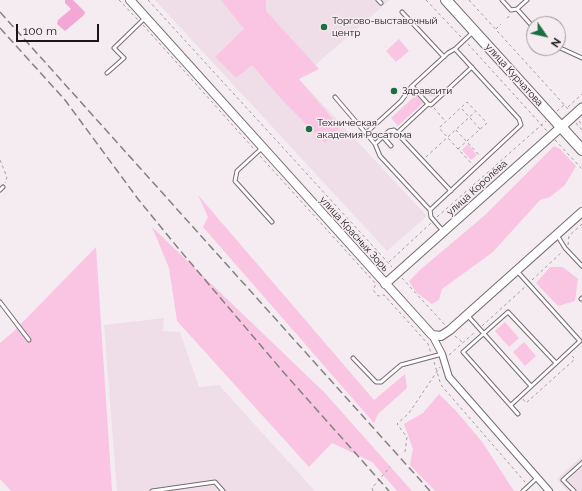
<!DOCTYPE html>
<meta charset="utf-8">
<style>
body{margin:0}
#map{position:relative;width:582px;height:491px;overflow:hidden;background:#f5ecf1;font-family:Raleway,sans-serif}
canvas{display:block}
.north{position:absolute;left:526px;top:16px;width:40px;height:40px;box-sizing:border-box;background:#f5ecf1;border:1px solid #9d969a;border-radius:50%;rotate:124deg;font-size:11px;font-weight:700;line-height:16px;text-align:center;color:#1a1618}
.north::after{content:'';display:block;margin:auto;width:14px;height:18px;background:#1c6f40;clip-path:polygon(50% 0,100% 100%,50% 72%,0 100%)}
.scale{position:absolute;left:16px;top:24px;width:83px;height:18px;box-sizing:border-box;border:2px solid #1a1618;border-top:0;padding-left:5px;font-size:12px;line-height:14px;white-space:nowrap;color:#1a1618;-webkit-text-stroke:3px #f5ecf1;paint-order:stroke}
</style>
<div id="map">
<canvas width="582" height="491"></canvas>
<div class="north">N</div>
<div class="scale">100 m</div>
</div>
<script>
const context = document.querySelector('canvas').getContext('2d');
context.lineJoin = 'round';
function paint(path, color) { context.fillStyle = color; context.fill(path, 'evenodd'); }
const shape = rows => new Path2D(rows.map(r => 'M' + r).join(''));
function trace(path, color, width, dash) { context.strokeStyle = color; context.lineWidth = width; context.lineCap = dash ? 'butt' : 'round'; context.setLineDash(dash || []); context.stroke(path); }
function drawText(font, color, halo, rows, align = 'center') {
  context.font = font + ' Raleway,sans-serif'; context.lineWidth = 3; context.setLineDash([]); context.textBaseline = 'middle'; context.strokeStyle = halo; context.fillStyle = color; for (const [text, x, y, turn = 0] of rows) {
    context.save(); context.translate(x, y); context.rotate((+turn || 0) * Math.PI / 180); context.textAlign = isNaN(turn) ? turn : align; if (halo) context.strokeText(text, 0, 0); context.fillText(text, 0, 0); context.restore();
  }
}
paint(shape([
 [155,0,390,0,299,79,427,216,387,251],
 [164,318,163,331,180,332,199,387,219,385,315,491,117,491,104,325],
 [582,456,582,491,567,491,557,479]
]), '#efdee7');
paint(shape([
 [221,0,266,0,266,11,319,69,299,79,340,128,325,143,283,101,252,65,236,78,215,57,244,29],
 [399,39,409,51,396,62,386,51],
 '427.5 92a4.5 4.5 0 1 1 9 0a4.5 4.5 0 1 1-9 0Z',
 [416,95,423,103,398,126,391,118],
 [468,144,477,155,471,160,462,150],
 [554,146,560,149,576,166,565,185,550,197,540,200,493,252,442,289,439,300,432,304,416,292,409,281,421,269,484,216],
 [198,195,374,400,405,374,407,388,378,414,374,423,203,227,208,217],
 [152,227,325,393,412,491,397,491,372,462,332,443,309,467,177,321,169,268],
 [96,247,112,491,11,491,0,479,0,343,14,331],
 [550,267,563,267,578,279,575,301,558,306,536,283],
 [505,322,519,338,509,347,495,331],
 [524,342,536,356,525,366,513,352],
 [439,394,457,412,483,443,514,491,435,491,410,465,413,449,404,424,423,413]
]), '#fac5e3');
paint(shape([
 [65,0,73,0,85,12,84,15,65,31,57,24,58,20,71,9,65,3]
]), '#f3a7d4');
const service = shape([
 [378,0,381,3],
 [502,0,511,10,517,9],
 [527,0,517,9,534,28],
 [402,12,444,57],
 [558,47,582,58],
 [107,73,124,58,114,48,145,18],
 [335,97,375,144,380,156,430,210],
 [428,104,431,105,472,67],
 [366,133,401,101,412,86,448,53,455,49],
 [397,133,428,104,412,86],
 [383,137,391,146],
 [375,144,389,131,394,130,451,191],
 [262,148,237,171,235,181,272,222],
 [0,190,3,187],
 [443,231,431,217,430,210,521,125,519,119,455,49,473,32],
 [557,235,565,248,582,266],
 [581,299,582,298],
 [0,302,29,340],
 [468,316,531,386],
 [353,358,376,382,381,382,401,365,442,354],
 [511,405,580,341,517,271],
 [518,414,463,352,508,312,556,363],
 [152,491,215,482,223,491],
 [523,491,537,478],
 [574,491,563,480,582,463]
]);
const minor = shape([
 [432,335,442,354,449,377,549,491]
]);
const tertiary = shape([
 [130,0,432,335,441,336,450,330,582,212],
 [385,284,561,127]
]);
const secondary = shape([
 [561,127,582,108]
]);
const primary = shape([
 [446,0,582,150]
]);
trace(service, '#746c70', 5);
trace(minor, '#746c70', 8);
trace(tertiary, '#746c70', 10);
trace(secondary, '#746c70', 11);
trace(primary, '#746c70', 12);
trace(shape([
 [119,0,138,20],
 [148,0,392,267],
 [426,0,462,38],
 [469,0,569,110],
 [507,18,511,15],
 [143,25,254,149],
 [496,29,501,24],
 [468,44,547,131],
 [568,107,582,94],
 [434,108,445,121],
 [462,109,480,129],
 [557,111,564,105],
 [579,121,582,125],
 [576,123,582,130],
 [456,130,480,156],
 [555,140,582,169],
 [458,149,487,123,467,102,439,128,458,149,473,165],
 [260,156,376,284,373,290,378,296,384,295,428,344,431,353],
 [426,157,475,112],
 [0,160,7,177,5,183],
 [437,217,546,121],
 [568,245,569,236,582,224],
 [389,262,431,223],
 [402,278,445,325],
 [532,280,562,252],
 [482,326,526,286],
 [455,336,462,342],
 [449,355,475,332],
 [434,362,441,385,525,482],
 [523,399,526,403,575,359,571,355],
 [405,452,407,437,397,424,409,413,440,367],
 [373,491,372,488,390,467]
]), '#a39ca0', 1, [3, 3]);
trace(service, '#fff', 3);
trace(minor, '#fff', 6);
trace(tertiary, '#fff', 8);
trace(secondary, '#fff', 9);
trace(primary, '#fff', 10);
trace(shape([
 [0,12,430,491],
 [0,28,65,100,138,199,178,248,285,374,389,491]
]), '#857f82', 1.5, [8, 4]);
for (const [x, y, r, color] of [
 [324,27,4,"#1c6f40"],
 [394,91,4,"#1c6f40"],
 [309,129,4,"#1c6f40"]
]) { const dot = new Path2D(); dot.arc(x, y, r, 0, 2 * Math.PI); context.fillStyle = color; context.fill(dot); trace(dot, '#f5ecf1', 1.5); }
drawText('10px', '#1a1618', '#f5ecf1', [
 ["Торгово-выставочный",332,21],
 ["центр",332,33],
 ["Здравсити",402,91],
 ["Техническая",317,123],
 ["академия Росатома",317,135]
], 'left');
drawText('10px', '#1a1618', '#f5ecf1', [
 ["улица Курчатова",514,75,48],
 ["улица Королёва",477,188,-42],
 ["улица Красных Зорь",354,234,48]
]);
</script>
